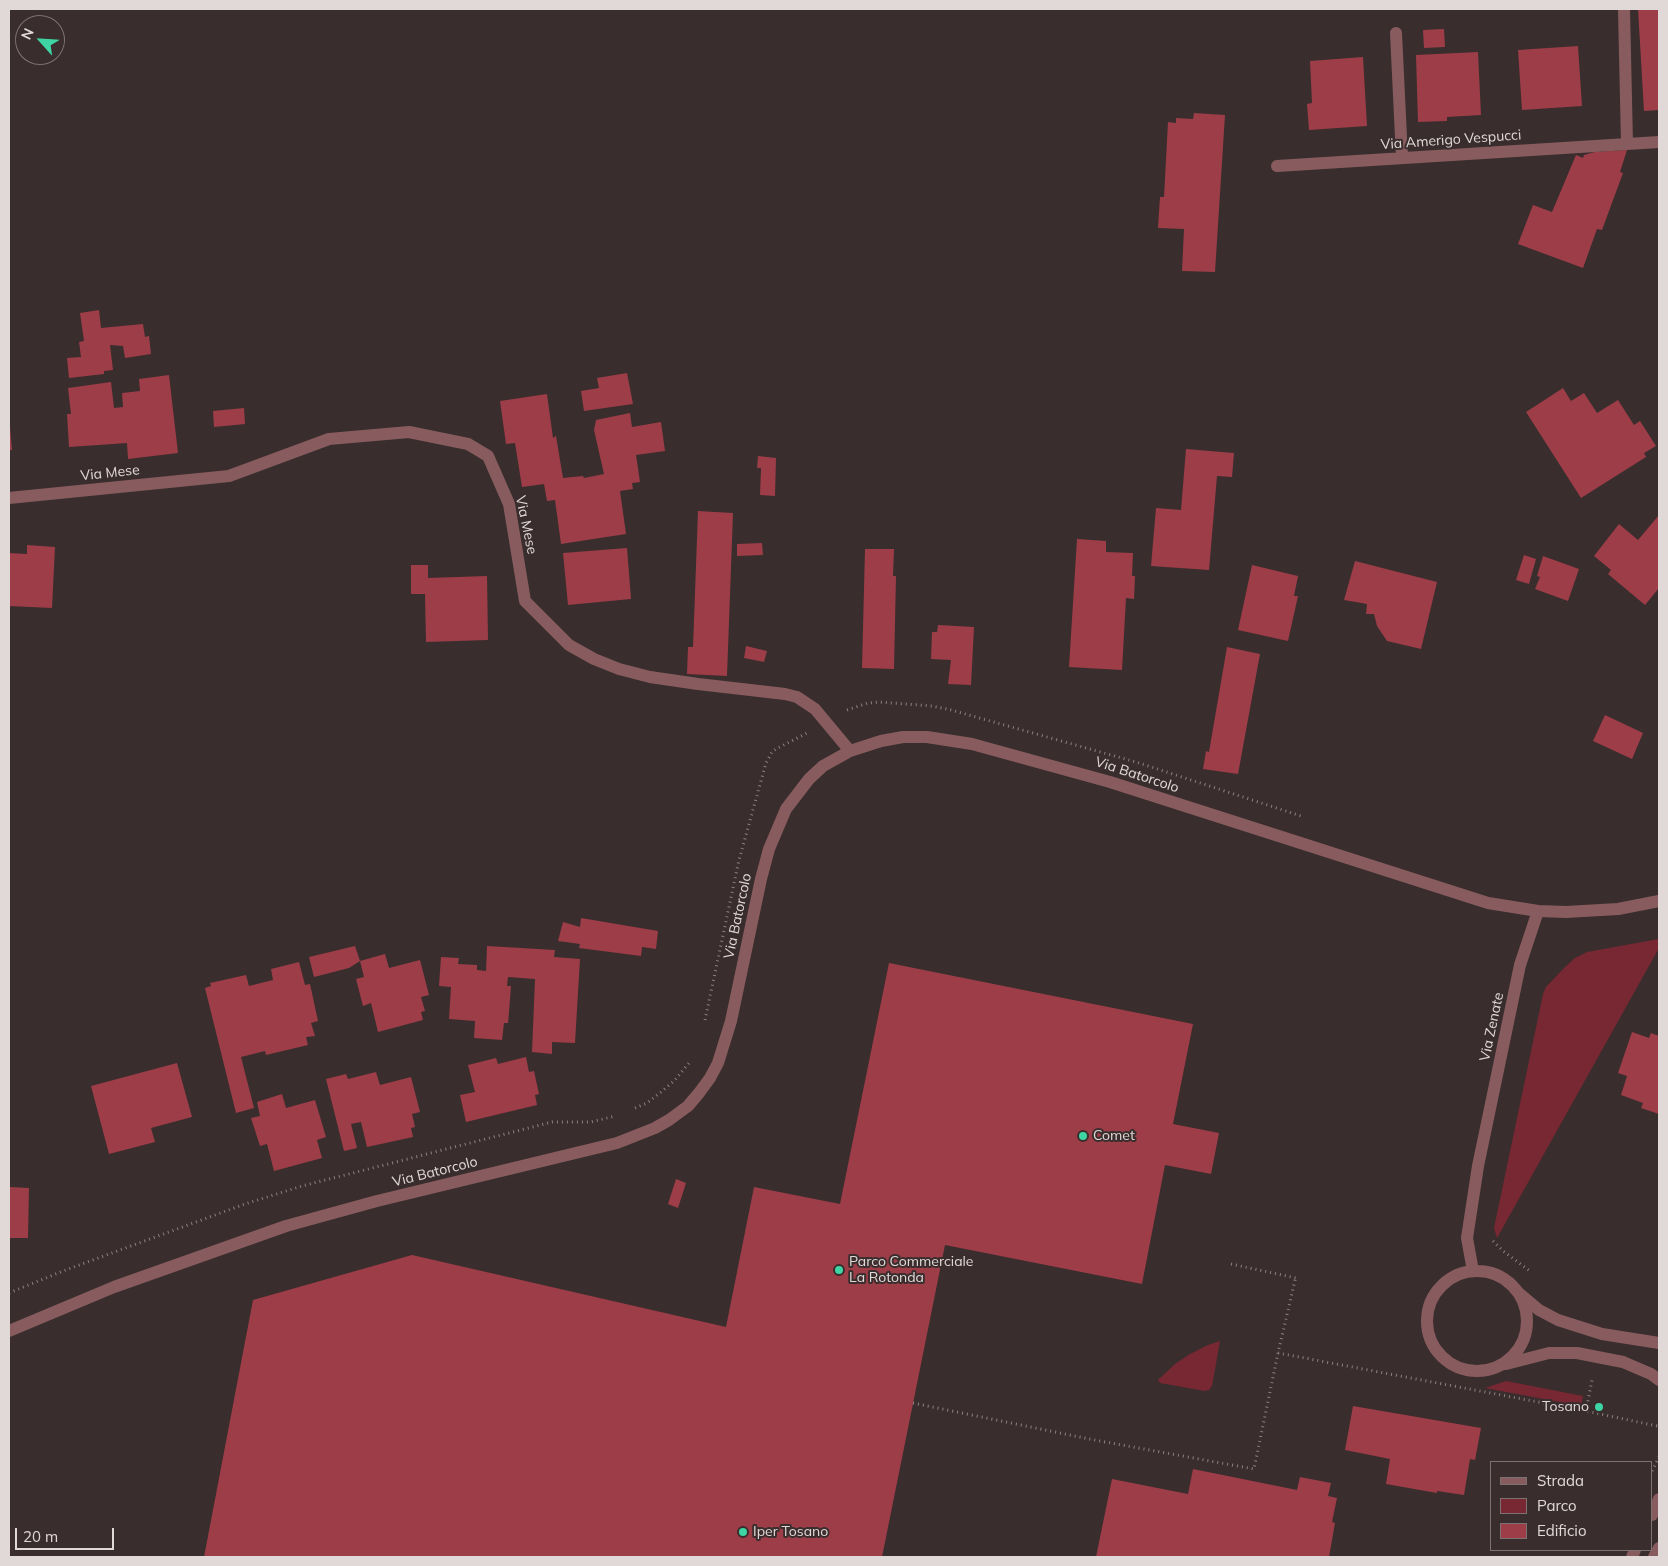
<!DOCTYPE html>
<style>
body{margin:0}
#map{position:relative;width:1668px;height:1566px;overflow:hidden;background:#3a2d2d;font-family:Mulish,sans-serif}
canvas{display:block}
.frame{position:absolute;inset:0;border:10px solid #e1d8d8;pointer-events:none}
.legend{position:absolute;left:1490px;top:1461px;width:162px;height:90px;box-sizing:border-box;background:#3a2d2d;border:1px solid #7d7171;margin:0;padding:6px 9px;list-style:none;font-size:15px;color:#e1d8d8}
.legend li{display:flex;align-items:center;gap:10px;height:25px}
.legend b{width:25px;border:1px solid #7d7171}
.north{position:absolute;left:15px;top:15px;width:50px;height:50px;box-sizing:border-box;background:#3a2d2d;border:1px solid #7d7171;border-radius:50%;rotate:296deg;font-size:14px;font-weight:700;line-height:20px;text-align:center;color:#e1d8d8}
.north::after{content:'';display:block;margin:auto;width:18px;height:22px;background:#3ed4a3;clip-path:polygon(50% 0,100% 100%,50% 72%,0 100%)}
.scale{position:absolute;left:15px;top:1528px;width:99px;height:22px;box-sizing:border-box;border:2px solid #e1d8d8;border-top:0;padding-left:6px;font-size:15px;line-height:18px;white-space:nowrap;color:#e1d8d8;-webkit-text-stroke:4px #3a2d2d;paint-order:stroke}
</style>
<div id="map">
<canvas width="1668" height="1566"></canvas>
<div class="frame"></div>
<ul class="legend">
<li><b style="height:6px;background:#885c5e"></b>Strada</li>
<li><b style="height:14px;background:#772832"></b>Parco</li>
<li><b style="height:14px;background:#9d3d48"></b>Edificio</li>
</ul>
<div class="north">N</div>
<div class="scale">20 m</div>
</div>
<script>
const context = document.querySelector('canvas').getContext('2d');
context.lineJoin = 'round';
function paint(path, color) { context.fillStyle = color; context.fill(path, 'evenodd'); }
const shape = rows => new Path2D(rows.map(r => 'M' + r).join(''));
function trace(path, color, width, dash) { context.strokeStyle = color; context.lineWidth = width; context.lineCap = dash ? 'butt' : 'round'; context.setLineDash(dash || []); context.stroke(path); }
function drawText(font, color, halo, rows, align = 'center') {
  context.font = font + ' Mulish,sans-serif'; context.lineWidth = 4; context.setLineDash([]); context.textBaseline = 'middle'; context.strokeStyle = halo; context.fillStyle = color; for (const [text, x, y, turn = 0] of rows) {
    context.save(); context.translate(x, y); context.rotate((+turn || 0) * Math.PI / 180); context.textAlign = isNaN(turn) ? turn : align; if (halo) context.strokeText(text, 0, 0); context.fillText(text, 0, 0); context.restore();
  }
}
paint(shape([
 [1659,939,1659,948,1497,1238,1494,1228,1543,994,1546,987,1565,967,1575,958,1587,952],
 [1220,1341,1212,1386,1209,1390,1205,1391,1160,1383,1158,1380,1175,1364,1190,1354,1208,1345],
 [1506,1381,1583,1396,1581,1406,1485,1388]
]), '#772832');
paint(shape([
 [1638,9,1659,9,1659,110,1644,111],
 [1444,29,1445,47,1424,48,1423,30],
 [1578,46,1582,106,1522,110,1518,50],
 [1478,52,1481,115,1447,117,1447,121,1418,122,1416,55],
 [1363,57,1367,126,1309,130,1307,104,1312,103,1310,61],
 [1194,113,1225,115,1215,272,1182,271,1184,229,1158,228,1160,197,1164,197,1168,122,1176,123,1176,118,1193,119],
 [1627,150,1620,172,1623,173,1602,230,1597,229,1583,268,1518,244,1533,205,1552,212,1576,155,1583,158,1584,155,1595,152],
 [99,310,101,328,143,324,145,337,149,336,151,354,125,358,123,346,110,345,113,370,104,371,104,374,69,378,67,358,81,357,79,342,84,341,80,313],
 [627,373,633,404,584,411,581,391,599,388,597,378],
 [169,375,178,453,128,459,127,443,69,447,67,414,71,414,68,388,111,382,114,408,123,407,122,393,140,391,139,379],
 [1563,388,1571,401,1584,393,1597,413,1618,400,1634,425,1640,421,1656,446,1644,453,1646,457,1581,498,1526,412],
 [547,394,553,438,556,436,563,478,583,476,584,478,604,474,594,430,596,420,630,413,632,427,661,422,665,451,636,455,640,482,632,483,633,489,620,491,626,534,561,544,555,500,547,501,544,484,522,487,515,443,506,444,500,401],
 [244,408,245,424,214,427,213,411],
 [9,427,10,427,12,450,9,450],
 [1186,449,1234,453,1232,477,1217,476,1209,570,1151,566,1156,508,1181,510],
 [758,456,776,458,775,496,760,495,761,468,757,468],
 [698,511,733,513,727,676,687,674,688,647,693,647],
 [1659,515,1659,588,1645,605,1608,574,1611,570,1594,556,1619,524,1638,540],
 [1077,539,1106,541,1106,552,1133,553,1132,576,1135,576,1134,599,1126,598,1122,670,1069,667],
 [762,543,763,555,737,556,737,544],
 [27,545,55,547,52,608,9,606,9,553,27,554],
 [627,548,631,599,568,605,563,553],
 [865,549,894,549,893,576,896,576,894,669,862,668],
 [1524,555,1536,559,1529,584,1516,580],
 [1543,556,1579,569,1568,601,1535,589,1540,577,1537,576],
 [1355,561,1437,582,1421,649,1387,641,1377,626,1374,614,1366,614,1367,604,1344,600],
 [411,565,428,565,428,578,487,576,488,640,426,642,425,594,411,594],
 [1252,565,1298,576,1294,596,1298,596,1288,641,1238,630],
 [938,625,974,627,971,685,948,684,951,660,931,659,932,632,937,632],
 [746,646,767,651,764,662,744,658],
 [1227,647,1260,654,1238,774,1203,769,1206,751,1209,752],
 [1605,715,1643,733,1632,759,1593,741],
 [581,918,658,931,656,949,642,947,641,956,579,948,580,944,558,941,563,922,580,927],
 [355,946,360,961,349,968,314,977,309,957],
 [487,946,555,950,554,957,580,959,575,1043,552,1042,552,1054,532,1052,535,979,508,977,507,986,511,986,509,1012,508,1023,504,1023,502,1040,474,1038,475,1021,449,1019,451,987,439,986,441,957,459,958,458,964,477,965,477,970,486,971],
 [385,954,389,968,420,960,429,995,421,997,425,1011,421,1012,423,1020,378,1032,371,1003,363,1006,356,979,364,977,360,961],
 [299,962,305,985,310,984,318,1021,311,1023,315,1036,306,1037,308,1045,266,1055,265,1051,241,1057,254,1108,236,1113,205,988,211,986,210,983,246,975,249,986,273,980,271,969],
 [889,963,1193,1024,1173,1124,1219,1133,1211,1174,1165,1165,1142,1284,945,1245,882,1557,204,1557,253,1300,412,1255,726,1327,754,1187,840,1204],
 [1632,1032,1649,1038,1651,1033,1659,1036,1659,1114,1641,1108,1643,1103,1621,1095,1627,1076,1618,1073],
 [526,1057,529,1072,534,1071,539,1094,535,1095,537,1105,466,1122,460,1095,475,1092,468,1065,496,1058,498,1064],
 [177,1063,192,1117,151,1128,155,1142,109,1154,91,1086],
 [376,1072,380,1085,411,1077,420,1112,412,1114,415,1127,411,1128,413,1137,367,1147,361,1122,351,1124,357,1148,344,1151,326,1079,346,1074,348,1079],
 [282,1094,286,1108,315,1100,326,1137,317,1140,322,1158,274,1171,267,1144,260,1146,251,1118,260,1116,257,1102],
 [676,1179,686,1183,678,1208,668,1204],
 [9,1187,29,1188,28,1238,9,1238],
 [1353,1406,1481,1428,1475,1460,1470,1459,1464,1495,1437,1491,1437,1493,1386,1484,1390,1459,1345,1450],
 [1193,1469,1297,1490,1300,1477,1331,1483,1328,1496,1337,1498,1332,1522,1335,1523,1329,1557,1096,1557,1112,1479,1188,1494]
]), '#9d3d48');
trace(shape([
 [847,710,868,703,879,702,932,706,951,710,1136,762,1301,816],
 [705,1020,739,860,766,763,772,752,776,749,807,733],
 [635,1108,647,1103,661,1092,675,1080,689,1063],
 [1493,1241,1503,1251,1530,1271],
 [1231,1264,1296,1278],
 [9,1293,63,1271,245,1204,302,1186,552,1122,591,1122,615,1116],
 [1278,1353,1586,1411,1657,1426,1659,1427],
 [913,1403,1089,1439,1254,1469,1278,1353,1296,1276],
 [1586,1411,1592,1380],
 [1652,1471,1659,1457]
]), '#8c8181', 3, [1, 4]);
trace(shape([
 [1624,9,1627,144],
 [1396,33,1402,158],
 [1277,166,1659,142],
 [9,498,229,476,329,439,409,432,468,444,488,456,509,504,525,601,569,645,594,659,619,669,650,677,698,684,785,694,797,697,815,709,850,751],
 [1473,1271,1467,1238,1478,1166,1520,965,1538,911],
 '1427 1321a50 50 0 1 1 100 0a50 50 0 1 1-100 0Z',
 [1520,1294,1539,1310,1558,1320,1602,1334,1659,1343],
 [9,1331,114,1287,286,1226,377,1201,617,1143,655,1128,669,1120,688,1106,699,1093,710,1078,718,1063,731,1021,761,879,769,849,786,809,809,779,823,766,850,751,881,741,903,737,927,737,972,744,1110,782,1488,903,1538,911,1566,912,1618,909,1659,901],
 [1506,1364,1549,1353,1577,1353,1623,1362,1651,1374,1659,1380],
 [1652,1515,1659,1499],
 [1632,1557,1635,1550],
 [1654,1557,1659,1548]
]), '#885c5e', 12);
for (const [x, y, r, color] of [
 [1083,1136,5,"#3ed4a3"],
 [839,1270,5,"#3ed4a3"],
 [1599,1407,5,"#3ed4a3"],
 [743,1532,5,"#3ed4a3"]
]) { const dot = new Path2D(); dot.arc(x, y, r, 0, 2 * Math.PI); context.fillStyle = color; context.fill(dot); trace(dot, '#3a2d2d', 2); }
drawText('14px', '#e1d8d8', '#3a2d2d', [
 ["Via Amerigo Vespucci",1451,140,-4],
 ["Via Mese",110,473,-6],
 ["Via Mese",526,525,78],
 ["Via Batorcolo",1137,775,18],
 ["Via Batorcolo",738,916,-78],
 ["Via Zenate",1492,1027,-78],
 ["Via Batorcolo",435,1172,-14]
]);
drawText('14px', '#e1d8d8', '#3a2d2d', [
 ["Comet",1093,1136],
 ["Parco Commerciale",849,1262],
 ["La Rotonda",849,1278],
 ["Tosano",1589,1407,"right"],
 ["Iper Tosano",753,1532]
], 'left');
</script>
